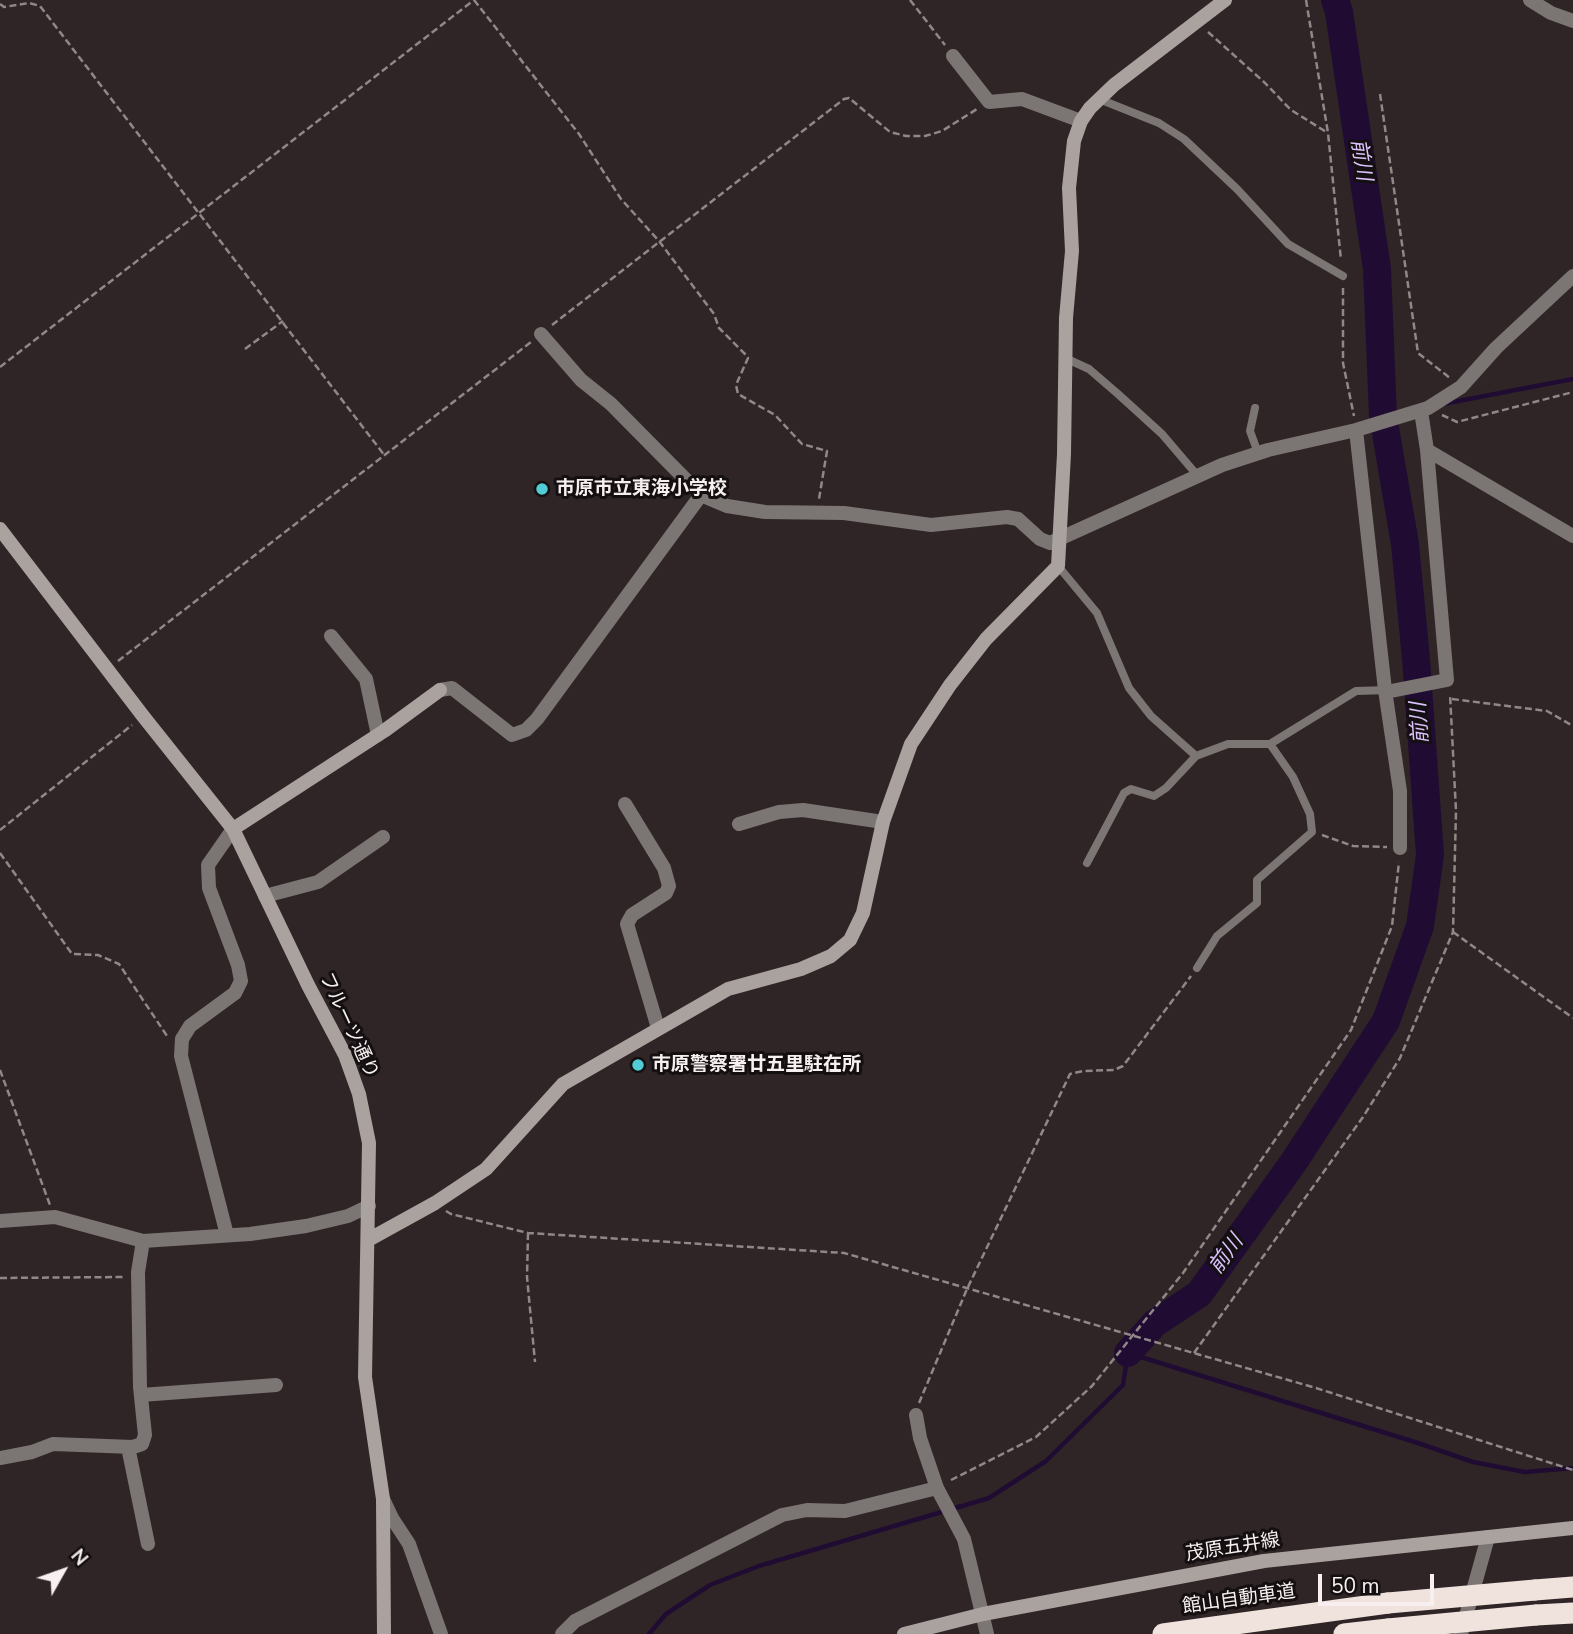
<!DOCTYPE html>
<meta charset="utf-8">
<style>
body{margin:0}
#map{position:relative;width:1573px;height:1634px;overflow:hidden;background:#302526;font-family:"Nunito Sans",sans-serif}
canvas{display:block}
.north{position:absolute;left:28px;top:1536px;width:70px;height:70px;-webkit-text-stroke:5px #140f10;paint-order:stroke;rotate:50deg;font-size:19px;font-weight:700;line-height:28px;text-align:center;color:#f8f0f0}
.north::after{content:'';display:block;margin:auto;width:24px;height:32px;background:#f8f0f0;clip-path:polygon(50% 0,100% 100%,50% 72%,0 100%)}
.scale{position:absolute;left:1318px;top:1574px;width:116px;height:32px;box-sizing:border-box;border:4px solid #f8f0f0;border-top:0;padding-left:9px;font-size:21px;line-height:24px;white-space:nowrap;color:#f8f0f0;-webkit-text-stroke:5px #140f10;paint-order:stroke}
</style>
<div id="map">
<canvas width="1573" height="1634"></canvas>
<div class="north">N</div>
<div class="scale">50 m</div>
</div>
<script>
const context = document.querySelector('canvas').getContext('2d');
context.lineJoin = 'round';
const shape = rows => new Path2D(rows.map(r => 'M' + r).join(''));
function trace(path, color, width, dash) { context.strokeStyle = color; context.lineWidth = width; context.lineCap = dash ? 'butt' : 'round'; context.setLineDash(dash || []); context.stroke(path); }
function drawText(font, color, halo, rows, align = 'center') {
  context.font = font + ' "Nunito Sans","Noto Sans JP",sans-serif'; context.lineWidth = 6; context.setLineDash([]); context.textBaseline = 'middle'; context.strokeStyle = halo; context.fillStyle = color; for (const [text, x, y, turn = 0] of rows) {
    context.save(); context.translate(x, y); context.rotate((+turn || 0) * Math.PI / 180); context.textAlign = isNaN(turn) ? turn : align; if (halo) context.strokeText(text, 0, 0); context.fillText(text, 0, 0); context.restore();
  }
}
trace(shape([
 [1443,404,1573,379],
 [649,1634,666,1614,710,1585,759,1566,989,1498,1046,1461,1123,1385,1128,1353,1418,1443,1473,1462,1525,1472,1573,1468]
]), '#200c32', 4.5);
trace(shape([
 [1128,1353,1155,1323,1199,1294,1293,1163,1386,1021,1420,926,1430,855,1416,659,1405,544,1383,416,1377,269,1339,12,1335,0]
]), '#200c32', 28);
trace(shape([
 [474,0,579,134,621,199,659,241,714,314,719,328,746,355,748,358,736,385,738,394,775,415,802,444,827,451,819,499],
 [910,0,945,45],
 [1306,0,1328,133,1341,260],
 [0,4,4,7,29,3,40,6,385,456],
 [1208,32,1264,82,1291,110,1328,133],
 [1380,94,1418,353,1450,378],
 [1343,288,1343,363,1354,416],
 [552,325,844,99,849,98,890,132,906,136,925,136,942,131,977,109],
 [245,349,283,321],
 [0,367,474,0],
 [1442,415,1457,422,1573,392],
 [118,661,531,342],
 [1452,699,1547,711,1573,726],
 [0,830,132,725],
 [1322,835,1353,846,1387,847],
 [0,853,72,954,98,955,119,964,167,1036],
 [1453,932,1573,1018],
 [0,1070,50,1205],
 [446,1211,451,1214,528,1233,844,1253,1316,1388,1573,1470],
 [528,1233,527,1277,535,1362],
 [0,1278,125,1277],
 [1194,1353,1363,1117,1400,1058,1453,932,1456,811,1450,694],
 [919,1403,967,1289,1070,1074,1083,1071,1114,1070,1123,1066,1191,976],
 [951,1480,1036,1437,1092,1386,1183,1273,1351,1030,1392,926,1399,862]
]), '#908787', 2.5, [7, 3.5]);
trace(shape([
 [1099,99,1159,123,1184,139,1237,189,1288,244,1343,276],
 [1065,358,1089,369,1118,394,1162,434,1197,475],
 [1255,408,1250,431,1258,453],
 [1058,566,1097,613,1129,688,1151,716,1196,756,1228,744,1270,744,1356,691,1389,690],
 [1087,863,1124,793,1131,789,1154,796,1166,788,1196,756],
 [1197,968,1217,936,1257,903,1257,880,1312,832,1310,814,1293,777,1270,744]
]), '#7b7673', 8);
trace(shape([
 [1530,0,1551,13,1573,21],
 [953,56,989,102,1022,99,1081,121],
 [541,334,581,380,611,404,701,495,727,506,765,512,844,513,931,525,1007,517,1018,519,1040,539,1050,543,1222,465,1268,450,1356,430,1428,408,1461,387,1496,348,1573,276],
 [1421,411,1427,450,1573,536],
 [1356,430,1385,690,1400,791,1400,848],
 [331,636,366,679,378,735],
 [440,690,452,688,512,735,526,730,537,719,701,495],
 [1391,691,1447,680,1427,450],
 [625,804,664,868,669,886,666,893,632,915,627,924,658,1028],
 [739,824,779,812,803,810,883,822],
 [265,896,318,882,383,837],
 [0,1221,55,1217,143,1241,250,1234,306,1226,348,1216,369,1206],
 [227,1235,181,1056,182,1039,190,1026,235,993,241,981,238,965,209,888,208,865,233,829],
 [141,1395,276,1385],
 [916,1415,920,1438,937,1488,964,1539,987,1634],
 [128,1447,148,1544],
 [0,1458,32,1452,53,1444,133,1447,142,1444,145,1435,140,1387,138,1272,143,1241],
 [383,1499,392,1518,409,1544,441,1634],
 [562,1634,575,1621,782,1515,807,1510,845,1511,937,1488],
 [1461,1634,1488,1537]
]), '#7b7673', 14);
trace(shape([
 [0,529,143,716,233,829,308,985,345,1055,359,1094,369,1143,365,1377,383,1499,384,1634],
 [233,829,384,731,440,690],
 [368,1240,435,1203,486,1169,563,1084,728,989,801,969,831,956,850,940,863,913,883,822,911,744,950,685,986,639,1058,566,1064,454,1066,318,1072,251,1069,188,1074,141,1081,121,1090,108,1114,85,1225,0],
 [904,1634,983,1614,1264,1561,1573,1528]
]), '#aaa29e', 14);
trace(shape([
 [1535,1590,1573,1587],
 [1536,1615,1573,1613],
 [1163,1634,1388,1603],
 [1344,1634,1388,1629]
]), '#f0e3dd', 21);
trace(shape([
 [1388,1603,1535,1590],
 [1388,1629,1536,1615]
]), '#f0e3dd', 21);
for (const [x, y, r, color] of [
 [542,489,7,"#51ccd5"],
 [638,1065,7,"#51ccd5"]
]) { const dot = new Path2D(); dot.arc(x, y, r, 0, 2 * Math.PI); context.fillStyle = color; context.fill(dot); trace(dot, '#140f10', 2.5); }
drawText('bold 19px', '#f8f0f0', '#140f10', [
 ["市原市立東海小学校",556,489],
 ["市原警察署廿五里駐在所",652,1065]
], 'left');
drawText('19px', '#f8f0f0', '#140f10', [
 ["フルーツ通り",348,1026,65],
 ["茂原五井線",1233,1548,-9],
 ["館山自動車道",1239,1600,-8]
]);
drawText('italic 21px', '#dac1fb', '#140f10', [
 ["前川",1360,160,81],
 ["前川",1421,723,-94],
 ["前川",1227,1255,-54]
]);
</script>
